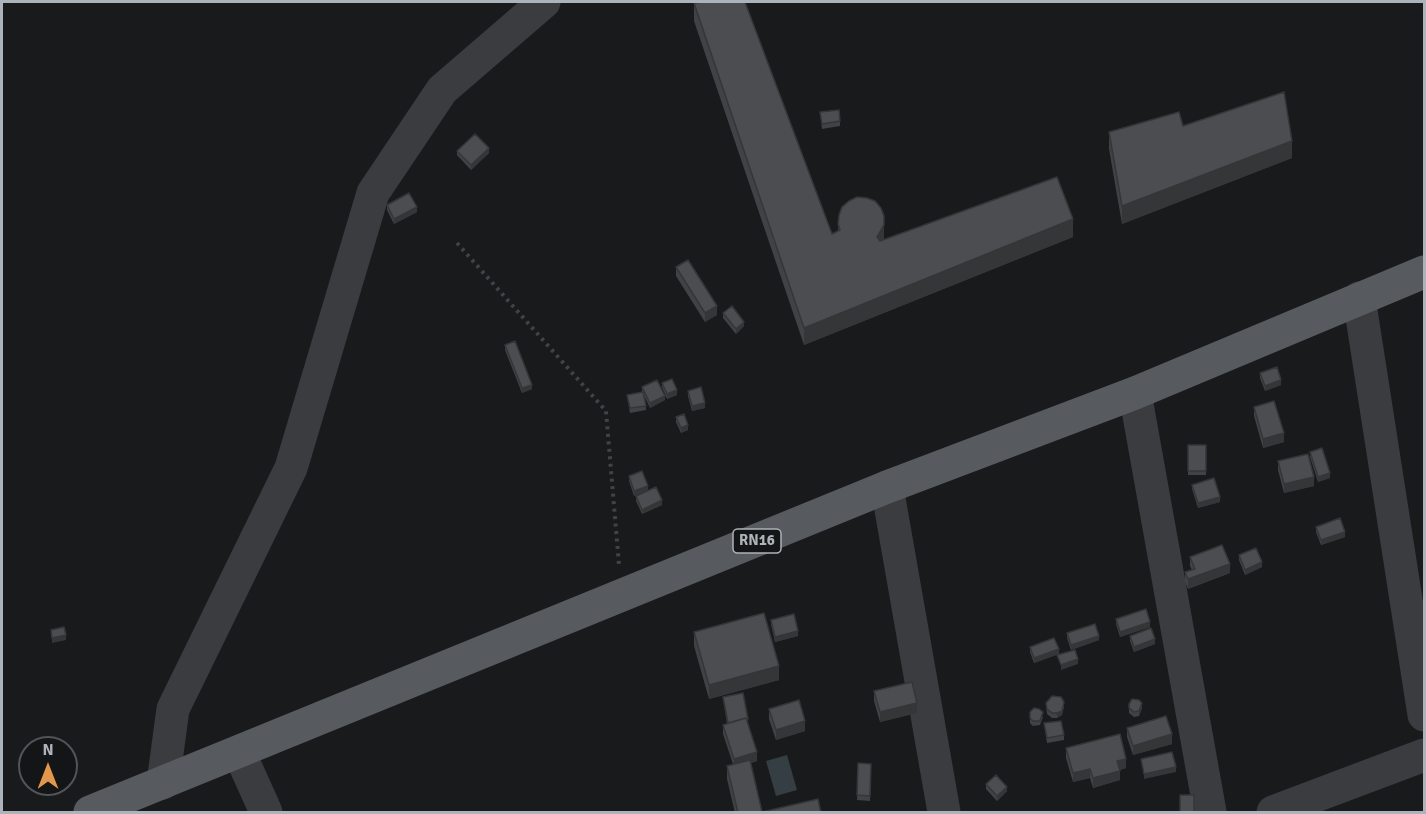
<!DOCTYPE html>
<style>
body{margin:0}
#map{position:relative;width:1426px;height:814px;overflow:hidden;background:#191a1b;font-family:Signika,sans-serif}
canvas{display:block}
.frame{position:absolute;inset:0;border:3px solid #adb3ba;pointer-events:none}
.north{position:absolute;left:18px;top:736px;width:60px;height:60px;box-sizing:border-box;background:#141516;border:2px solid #515458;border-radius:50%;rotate:0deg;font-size:16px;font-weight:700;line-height:24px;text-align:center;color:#adb3ba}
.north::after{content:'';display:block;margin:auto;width:21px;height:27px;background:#e2974a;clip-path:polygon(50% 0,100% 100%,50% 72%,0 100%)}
</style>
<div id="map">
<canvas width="1426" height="814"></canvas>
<div class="frame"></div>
<div class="north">N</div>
</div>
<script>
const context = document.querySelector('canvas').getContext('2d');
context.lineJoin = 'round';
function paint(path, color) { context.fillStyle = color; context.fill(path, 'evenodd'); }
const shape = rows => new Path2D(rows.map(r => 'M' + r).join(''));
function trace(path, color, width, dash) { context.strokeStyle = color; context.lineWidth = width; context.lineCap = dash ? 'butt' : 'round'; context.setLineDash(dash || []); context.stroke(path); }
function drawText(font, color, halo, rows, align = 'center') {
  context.font = font + ' Signika,sans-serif'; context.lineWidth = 5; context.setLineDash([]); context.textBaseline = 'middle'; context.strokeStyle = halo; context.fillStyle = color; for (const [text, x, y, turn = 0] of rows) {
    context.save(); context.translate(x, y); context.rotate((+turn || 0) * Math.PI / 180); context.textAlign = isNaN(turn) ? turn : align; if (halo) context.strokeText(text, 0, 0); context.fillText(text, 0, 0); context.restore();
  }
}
paint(shape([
 [787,755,797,790,776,796,766,761]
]), '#343e43');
trace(shape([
 [457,243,606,411,619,565]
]), '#414347', 4, [3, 4.5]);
trace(shape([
 [1359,298,1424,715],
 [1135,393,1210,812],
 [887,487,944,812],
 [239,752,266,812],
 [163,783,173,709,291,468,373,193,442,90,544,2],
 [1273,812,1424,755]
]), '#3b3c40', 33);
trace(shape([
 [90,812,887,487,1135,393,1424,272]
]), '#575a5f', 33);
paint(shape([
 [694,3,832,234,838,231,839,215,884,239,1073,237,804,345,694,21],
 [820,112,840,121,840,126,822,129],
 [1183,126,1292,158,1122,224,1109,149,1109,132],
 [457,151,489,153,471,170,457,155],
 [387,205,417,212,394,224,387,210],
 [676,267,717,315,705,322,676,276],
 [723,313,744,326,736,334,723,318],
 [505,345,532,389,522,393,505,350],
 [1260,373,1281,385,1265,391,1260,378],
 [662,383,677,395,667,399,662,387],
 [642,387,665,400,650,408,645,397,646,410,630,413,627,395,642,392],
 [688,391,705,408,692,411,688,396],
 [1254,407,1284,442,1263,448,1254,416],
 [676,417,688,430,681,433,676,422],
 [1188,445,1206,445,1206,475,1188,475],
 [1310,452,1330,478,1318,482,1310,457],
 [1278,461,1314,486,1284,493,1278,470],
 [629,476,648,490,662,505,642,514,636,501,636,496,645,492,634,496,629,481],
 [1192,485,1220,502,1198,508,1192,489],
 [1316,527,1345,537,1321,545,1316,532],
 [1239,555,1262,567,1245,575,1239,560],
 [1190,557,1230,573,1188,589,1185,582,1185,572,1192,570,1190,566],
 [1116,619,1150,627,1120,637,1116,624],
 [771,620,798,636,775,642,771,625],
 [694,632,779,680,709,699,694,646],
 [1067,633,1099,640,1071,650,1067,638],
 [1130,636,1155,644,1134,652,1130,641],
 [1030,647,1059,654,1034,663,1030,652],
 [874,691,917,713,880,722,874,701],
 [723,697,748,719,748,723,757,761,751,763,762,812,821,813,735,813,727,779,727,766,733,764,723,734,723,725,727,724],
 [1046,703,1064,707,1062,715,1057,718,1052,718,1047,714],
 [1129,704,1142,708,1139,716,1134,717,1129,713],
 [769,709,805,731,776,740,769,719],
 [1030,712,1043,717,1040,725,1033,726,1030,723],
 [1044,723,1064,735,1064,740,1047,743],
 [1127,728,1172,744,1133,755,1127,737],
 [1066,748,1126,768,1120,770,1120,780,1093,788,1090,778,1073,782,1066,758],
 [858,763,871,764,870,801,857,800],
 [986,784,1007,791,997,801,986,789]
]), '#404245');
paint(shape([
 [1292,141,1292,158,1122,224,1122,206],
 [489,148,489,153,471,170,471,165],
 [417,207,417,212,394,224,394,219],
 [1073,219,1073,237,804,345,804,328],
 [884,225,884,243,877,255,877,237],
 [717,306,717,315,705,322,705,313],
 [744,322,744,326,736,334,736,329],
 [1281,380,1281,385,1265,391,1265,386],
 [532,385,532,389,522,393,522,388],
 [677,390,677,395,667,399,667,394],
 [665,396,665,400,650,408,650,403],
 [705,403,705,408,692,411,692,406],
 [688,425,688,430,681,433,681,428],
 [1284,433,1284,442,1263,448,1263,439],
 [1330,473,1330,478,1318,482,1318,477],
 [1314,477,1314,486,1284,493,1284,484],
 [648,486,648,491,634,496,634,491],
 [1220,497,1220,502,1198,508,1198,503],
 [662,500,662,505,642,514,642,510],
 [1345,532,1345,537,1321,545,1321,540],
 [1262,562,1262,567,1245,575,1245,570],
 [1230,564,1230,573,1188,589,1188,579],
 [1150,622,1150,627,1120,637,1120,632],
 [798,631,798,636,775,642,775,637],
 [66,635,66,640,52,643,52,638],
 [1099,636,1099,640,1071,650,1071,645],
 [1155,639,1155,644,1134,652,1134,647],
 [1059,649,1059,654,1034,663,1034,658],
 [1078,659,1078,664,1061,670,1061,665],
 [779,666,779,680,709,699,709,685],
 [1064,702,1062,715,1057,718,1057,713],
 [917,703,917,713,880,722,880,712],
 [1142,703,1142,708,1139,716,1139,711],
 [805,721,805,731,776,740,776,730],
 [1172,734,1172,744,1133,755,1133,746],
 [757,752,757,761,734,768,734,759],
 [1126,759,1126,768,1117,771,1117,761],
 [1176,767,1176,772,1144,779,1144,774],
 [1090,769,1090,778,1073,782,1073,773],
 [1120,771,1120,780,1093,788,1093,778],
 [1007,787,1007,791,997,801,997,796]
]), '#343638');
const building = shape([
 [703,2,745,2,832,234,840,230,838,224,839,215,842,207,849,201,857,197,867,198,875,201,881,208,884,216,884,225,877,237,880,241,1057,177,1073,219,804,328,694,3,703,2],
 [1284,92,1292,141,1122,206,1109,132,1179,112,1183,126,1284,92],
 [839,110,840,121,822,124,820,112,839,110],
 [475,134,489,148,471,165,457,151,475,134],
 [409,193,417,207,394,219,387,205,409,193],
 [688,260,717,306,705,313,676,267,688,260],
 [732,306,744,322,736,329,723,313,732,306],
 [515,341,532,385,522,388,505,345,515,341],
 [1277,367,1281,380,1265,386,1260,373,1277,367],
 [672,379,677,390,667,394,662,383,672,379],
 [657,380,665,396,650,403,642,387,657,380],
 [701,387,705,403,692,406,688,391,701,387],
 [643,392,646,406,630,408,627,395,643,392],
 [1274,401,1284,433,1263,439,1254,407,1274,401],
 [684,414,688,425,681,428,676,417,684,414],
 [1188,445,1206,445,1206,471,1188,471,1188,445],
 [1322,448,1330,473,1318,477,1310,452,1322,448],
 [1308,454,1314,477,1284,484,1278,461,1308,454],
 [642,471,648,486,634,491,629,476,642,471],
 [1214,478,1220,497,1198,503,1192,485,1214,478],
 [656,487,662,500,642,510,636,496,656,487],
 [1340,518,1345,532,1321,540,1316,527,1340,518],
 [1222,545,1230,564,1188,579,1185,572,1195,569,1190,557,1222,545],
 [1256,548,1262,562,1245,570,1239,555,1256,548],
 [1146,609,1150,622,1120,632,1116,619,1146,609],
 [764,613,779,666,709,685,694,632,764,613],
 [794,614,798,631,775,637,771,620,794,614],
 [1095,624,1099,636,1071,645,1067,633,1095,624],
 [64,627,66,635,52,638,51,630,64,627],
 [1151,628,1155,639,1134,647,1130,636,1151,628],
 [1054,638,1059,649,1034,658,1030,647,1054,638],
 [1075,650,1078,659,1061,665,1057,655,1075,650],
 [912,682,917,703,880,712,874,691,912,682],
 [743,693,748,719,747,720,746,718,728,723,723,697,743,693],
 [1052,696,1061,697,1064,702,1062,711,1057,713,1052,713,1047,709,1046,703,1052,696],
 [1132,699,1139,700,1142,703,1139,711,1134,712,1129,708,1129,704,1132,699],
 [799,700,805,721,776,730,769,709,799,700],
 [1034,708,1039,709,1043,712,1040,721,1033,721,1030,718,1030,712,1034,708],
 [1166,716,1172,734,1133,746,1127,728,1166,716],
 [746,718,757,752,734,759,723,725,746,718],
 [1061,721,1064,735,1047,738,1044,723,1061,721],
 [1120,734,1126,759,1117,761,1120,771,1093,778,1090,769,1073,773,1066,748,1120,734],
 [1172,752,1176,767,1144,774,1141,759,1172,752],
 [750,760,762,812,818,799,821,813,738,813,727,766,750,760],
 [858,763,871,764,870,796,857,795,858,763],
 [996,775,1007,787,997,796,986,784,996,775],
 [1180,795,1194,795,1194,813,1180,813,1180,795]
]);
paint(building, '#4b4d50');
trace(building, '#343638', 1.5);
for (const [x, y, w] of [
 [757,541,48]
]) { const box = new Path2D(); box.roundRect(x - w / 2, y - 12, w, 24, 4.5); context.fillStyle = '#141516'; context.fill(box); trace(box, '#adb3ba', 1.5); }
drawText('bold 15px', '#adb3ba', null, [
 ["RN16",757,541]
]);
</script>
